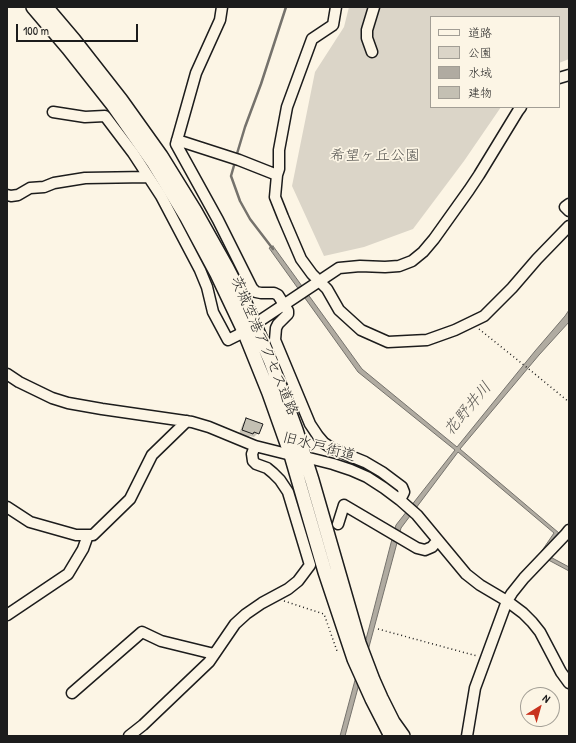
<!DOCTYPE html>
<meta charset="utf-8">
<style>
body{margin:0}
#map{position:relative;width:576px;height:743px;overflow:hidden;background:#fcf5e5;font-family:"Patrick Hand","Klee One",sans-serif}
canvas{display:block}
.frame{position:absolute;inset:0;border:8px solid #1c1c1c;pointer-events:none}
.legend{position:absolute;left:430px;top:16px;width:130px;height:92px;box-sizing:border-box;background:#fcf5e5;border:1px solid #a29e95;margin:0;padding:5px 7px;list-style:none;font-size:12px;color:#1c1c1c}
.legend li{display:flex;align-items:center;gap:8px;height:20px}
.legend b{width:20px;border:1px solid #a29e95}
.north{position:absolute;left:520px;top:687px;width:40px;height:40px;box-sizing:border-box;background:#fcf5e5;border:1px solid #a29e95;border-radius:50%;rotate:37deg;font-size:11px;font-weight:700;line-height:16px;text-align:center;color:#1c1c1c}
.north::after{content:'';display:block;margin:auto;width:14px;height:18px;background:#c8321e;clip-path:polygon(50% 0,100% 100%,50% 72%,0 100%)}
.scale{position:absolute;left:16px;top:24px;width:122px;height:18px;box-sizing:border-box;border:2px solid #1c1c1c;border-top:0;padding-left:5px;font-size:12px;line-height:14px;white-space:nowrap;color:#1c1c1c;-webkit-text-stroke:3px #fcf5e5;paint-order:stroke}
</style>
<div id="map">
<canvas width="576" height="743"></canvas>
<div class="frame"></div>
<ul class="legend">
<li><b style="height:5px;background:#fcf5e5"></b>道路</li>
<li><b style="height:11px;background:#dbd5c8"></b>公園</li>
<li><b style="height:11px;background:#b0aba1"></b>水域</li>
<li><b style="height:11px;background:#c4c0b3"></b>建物</li>
</ul>
<div class="north">N</div>
<div class="scale">100 m</div>
</div>
<script>
const context = document.querySelector('canvas').getContext('2d');
context.lineJoin = 'round';
function paint(path, color) { context.fillStyle = color; context.fill(path, 'evenodd'); }
const shape = rows => new Path2D(rows.map(r => 'M' + r).join(''));
function trace(path, color, width, dash) { context.strokeStyle = color; context.lineWidth = width; context.lineCap = dash ? 'butt' : 'round'; context.setLineDash(dash || []); context.stroke(path); }
function drawText(font, color, halo, rows, align = 'center') {
  context.font = font + ' "Patrick Hand","Klee One",sans-serif'; context.lineWidth = 3.5; context.setLineDash([]); context.textBaseline = 'middle'; context.strokeStyle = halo; context.fillStyle = color; for (const [text, x, y, turn = 0] of rows) {
    context.save(); context.translate(x, y); context.rotate((+turn || 0) * Math.PI / 180); context.textAlign = isNaN(turn) ? turn : align; if (halo) context.strokeText(text, 0, 0); context.fillText(text, 0, 0); context.restore();
  }
}
paint(shape([
 [349,7,569,7,569,59,559,63,559,17,431,17,431,107,501,107,464,161,413,229,364,247,324,256,292,186,315,72,344,27]
]), '#dbd5c8');
const water = shape([
 [273,246,362,369,457,447,535,351,565,316,569,310,569,322,539,355,460,449,559,533,543,553,569,567,569,571,539,555,554,533,458,452,401,528,345,736,340,736,369,628,391,543,396,525,455,450,358,372,269,248,273,246]
]);
paint(water, '#b0aba1');
trace(water, '#75726c', 1);
paint(shape([
 [247,419,258,433,254,437,250,436,249,437,239,434,243,423]
]), '#0003');
trace(shape([
 [236,157,245,127,261,84,286,7],
 [235,162,231,176,240,201,250,219,273,249]
]), '#75726c', 2.5);
const building = shape([
 [246,418,263,424,259,434,254,432,253,434,242,430,246,418]
]);
paint(building, '#c4c0b3');
trace(building, '#1c1c1c', 1);
const minor = shape([
 [222,7,220,20,196,73,176,144,218,220,252,288,256,292,261,293,274,293,278,295,288,311,288,314,278,324,276,328,275,340,310,424,318,436,324,443,333,449,365,462,382,472,402,487,404,492,400,500],
 [372,52,367,38,367,30,374,7],
 [559,78,569,75],
 [53,112,85,117,105,116,133,153,161,196,200,270,207,287,213,312,228,340,238,335,255,324,339,268,360,266,385,267,399,266,412,261,423,252,434,239,469,190,479,175,518,111,521,107],
 [177,140,239,160,277,175,275,197,283,217,301,259,312,274,327,289,339,310,361,330,388,342,427,340,455,330,484,316,512,288,537,259,569,226],
 [277,175,279,169,279,150,287,107,312,39,333,25,336,7],
 [7,195,11,196,18,195,30,188,44,187,54,183,85,178,148,177],
 [569,204,565,207,569,211],
 [7,374,19,382,52,398,68,403,102,409,192,422,209,427,255,446,291,455,305,457,333,464,351,470,367,477,384,488,400,500,417,515,466,574,480,585,507,601,523,613,532,622,540,632,561,672,569,683],
 [7,507,30,522,76,535,93,535,130,499,152,455,187,421],
 [338,524,344,505,417,548,425,550,432,547,437,541],
 [7,615,68,574,83,549,88,535],
 [72,693,142,632,161,641,214,654],
 [129,736,143,725,209,662,235,624,246,614,262,603,288,589,298,581,310,565,288,492,280,480,273,473,267,468,256,464,253,461,252,454,255,446],
 [467,736,475,688,507,601,512,593,524,578,565,535,569,530]
]);
const major = shape([
 [33,7,68,48,113,105,153,162,187,218,217,274,244,331,269,393,291,455,325,572,354,659,372,699,391,736],
 [46,7,74,40,121,100,161,156,195,211,227,268,245,303,271,362,296,430,312,480,359,643,373,680,381,698,393,722,403,736]
]);
trace(minor, '#1c1c1c', 13);
trace(major, '#1c1c1c', 16);
trace(shape([
 [479,329,530,370,569,402],
 [284,601,324,614,337,651],
 [378,629,477,656]
]), '#1c1c1c', 1.5, [1, 3]);
trace(minor, '#fcf5e5', 10);
trace(major, '#fcf5e5', 13);
drawText('15px', '#555450', '#fcf5e5', [
 ["希望ヶ丘公園",375,156]
]);
drawText('15px', '#1c1c1c', '#fcf5e5', [
 ["茨城空港アクセス道路",264,346,67],
 ["旧水戸街道",319,447,15]
]);
drawText('italic 16px', '#575551', '#fcf5e5', [
 ["花野井川",468,409,-50]
]);
</script>
